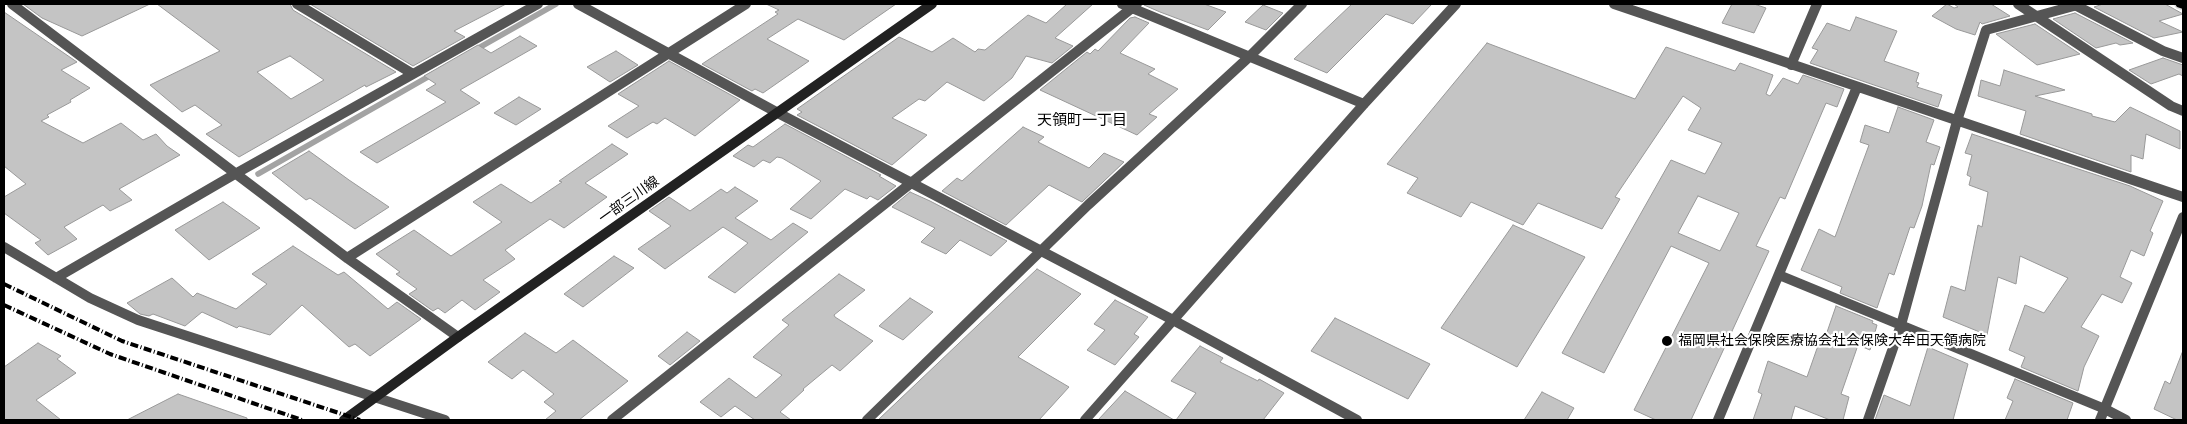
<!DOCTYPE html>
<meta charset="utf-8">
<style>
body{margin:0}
#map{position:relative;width:2187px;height:424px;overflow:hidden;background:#fff;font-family:Figtree,sans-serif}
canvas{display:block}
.frame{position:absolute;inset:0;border:5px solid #000;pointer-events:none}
</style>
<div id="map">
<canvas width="2187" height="424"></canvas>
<div class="frame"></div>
</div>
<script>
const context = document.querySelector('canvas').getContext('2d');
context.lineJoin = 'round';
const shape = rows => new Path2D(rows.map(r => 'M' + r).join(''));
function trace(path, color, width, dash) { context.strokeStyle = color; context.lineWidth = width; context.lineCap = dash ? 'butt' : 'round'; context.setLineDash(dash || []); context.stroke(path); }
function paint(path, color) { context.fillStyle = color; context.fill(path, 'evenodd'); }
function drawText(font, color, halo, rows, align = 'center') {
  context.font = font + ' Figtree,"Noto Sans JP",sans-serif'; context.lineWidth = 4.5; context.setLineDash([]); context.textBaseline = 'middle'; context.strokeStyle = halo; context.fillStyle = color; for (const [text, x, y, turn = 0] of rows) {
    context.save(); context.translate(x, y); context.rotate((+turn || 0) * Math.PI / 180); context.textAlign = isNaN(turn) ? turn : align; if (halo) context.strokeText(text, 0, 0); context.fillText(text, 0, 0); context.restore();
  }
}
trace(shape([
 [475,50,556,4],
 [258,174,433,74]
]), '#a3a3a3', 5.5);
const building = shape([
 [23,4,150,4,82,36,42,18,23,4],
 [157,4,290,4,293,10,396,72,366,87,365,85,239,157,206,134,222,125,195,105,182,112,150,85,220,51,157,4],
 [290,56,324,80,291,99,257,72,290,56],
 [310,4,506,4,454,31,465,37,413,66,310,4],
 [766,4,896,4,844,40,798,19,767,39,809,61,763,93,755,89,752,91,702,64,778,14,775,12,779,10,766,4],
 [1067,4,1093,4,1055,38,1073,46,1052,63,1026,56,1012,78,984,101,947,82,925,101,919,99,892,118,927,135,892,165,797,115,802,112,797,109,899,37,932,52,953,38,975,52,978,49,985,50,1028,15,1046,23,1067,4],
 [1144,4,1204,4,1226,12,1208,30,1160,12,1144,5,1144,4],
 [1352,4,1432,4,1413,24,1386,14,1327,73,1294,59,1352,4],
 [1732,4,1754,4,1766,8,1754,33,1722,23,1732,4],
 [1947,4,1954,8,1958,7,1954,4,1991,4,2010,16,1982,24,1980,22,1975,35,1956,29,1932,16,1947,4],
 [2103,4,2165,4,2183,14,2159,21,2183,32,2154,38,2094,7,2103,4],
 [1263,5,1283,13,1266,30,1245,22,1263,5],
 [4,12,77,62,61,70,90,88,70,100,71,102,47,115,49,117,41,121,83,143,121,123,143,140,156,134,167,146,180,155,119,189,132,200,110,211,103,205,64,227,77,239,48,255,35,243,41,240,4,213,4,197,26,184,4,166,4,12],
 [2075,13,2133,43,2120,45,2116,43,2096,48,2053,19,2075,13],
 [1135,17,1149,23,1120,53,1155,69,1148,74,1178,89,1149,114,1157,117,1137,135,1040,90,1087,52,1090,54,1095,49,1098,51,1130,18,1135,17],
 [1856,17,1897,31,1884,61,1919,73,1916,82,1919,83,1917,87,1942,95,1938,107,1810,63,1818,50,1812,48,1827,23,1850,31,1856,17],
 [2035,24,2080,54,2037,65,1996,34,2035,24],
 [520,36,537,46,460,90,480,103,377,163,360,152,446,102,426,90,436,84,424,76,478,45,491,53,520,36],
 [1487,43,1635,99,1666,47,1735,71,1740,63,1773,75,1766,94,1770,96,1783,78,1798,84,1803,75,1844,89,1837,107,1826,103,1785,199,1780,197,1756,246,1769,251,1691,420,1656,420,1634,410,1709,263,1671,246,1604,373,1562,353,1671,160,1705,174,1722,143,1688,130,1701,108,1683,96,1615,197,1620,199,1602,229,1538,203,1523,225,1471,202,1461,217,1407,193,1418,178,1387,164,1487,43],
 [1698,196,1739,213,1720,251,1678,233,1698,196],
 [616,51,638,65,610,82,587,67,616,51],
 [2163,58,2183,65,2183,76,2179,74,2151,84,2129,70,2163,58],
 [669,61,740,100,695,136,665,118,657,124,653,122,627,138,608,126,639,106,618,94,669,61],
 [2004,70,2065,90,2035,96,2092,114,2092,116,2115,122,2130,107,2180,131,2180,149,2146,134,2143,159,2131,155,2131,172,2020,134,2026,111,1978,96,1981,80,2000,86,2004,70],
 [519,97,541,109,516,125,494,113,519,97],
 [1898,107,1934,120,1926,142,1940,147,1934,165,1931,164,1922,206,1914,228,1910,227,1894,275,1889,273,1877,308,1840,293,1842,287,1801,270,1819,229,1835,237,1869,145,1860,142,1865,125,1889,133,1898,107],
 [785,124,881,175,879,176,896,186,878,200,870,196,867,199,845,189,811,219,790,209,821,181,782,158,777,157,770,163,763,160,754,167,733,156,748,145,753,147,785,124],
 [1023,127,1044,137,1038,142,1089,168,1104,153,1124,162,1082,202,1049,185,1006,225,942,191,957,178,962,181,1023,127],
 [1972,134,2130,186,2163,201,2150,231,2153,233,2144,256,2131,250,2120,277,2132,283,2122,303,2102,294,2081,327,2099,336,2084,367,2078,391,2021,367,2025,357,2009,350,2025,305,2044,313,2068,278,2020,256,2016,284,1998,277,1987,335,1943,317,1951,286,1965,291,1978,225,1982,227,1988,192,1969,185,1971,177,1967,175,1972,155,1965,153,1972,134],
 [612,144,628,154,585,183,607,197,564,228,550,219,505,250,515,259,483,280,500,292,475,310,462,300,445,313,438,308,433,311,409,294,417,289,396,274,400,272,376,254,414,230,451,256,502,222,473,202,501,184,531,203,562,182,559,181,612,144],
 [309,151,349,180,389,207,355,229,310,198,306,200,272,173,309,151],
 [735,187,758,201,735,218,771,240,793,223,808,232,735,293,708,277,748,243,723,227,665,269,638,249,671,226,649,211,669,197,690,211,721,189,727,193,735,187],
 [910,192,930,201,1007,241,991,256,960,240,946,254,921,242,935,228,892,207,910,192],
 [223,202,260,228,209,260,175,230,223,202],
 [1513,225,1585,257,1517,367,1441,328,1513,225],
 [293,246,338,275,344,272,388,309,397,302,421,319,370,356,355,344,349,347,302,305,270,335,239,326,237,328,202,312,185,326,153,314,149,316,140,314,127,303,172,278,193,297,197,293,236,309,267,284,252,274,293,246],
 [614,256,634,268,583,307,564,294,614,256],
 [1037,269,1081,294,1018,357,1069,387,1039,420,878,420,1037,269],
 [839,274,865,290,834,315,835,317,873,341,840,371,832,365,803,389,804,390,780,412,791,420,755,420,735,406,721,417,700,402,729,378,756,398,782,375,753,357,789,325,782,320,839,274],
 [910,298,933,312,903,340,879,326,910,298],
 [1115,300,1148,317,1134,334,1139,337,1115,365,1087,350,1105,330,1094,324,1115,300],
 [1836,306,1873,321,1872,323,1877,325,1870,350,1858,345,1841,394,1849,397,1843,420,1830,420,1795,406,1791,420,1753,420,1762,394,1758,392,1768,361,1807,377,1821,337,1825,338,1836,306],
 [1335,318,1430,364,1408,399,1311,351,1335,318],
 [687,332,700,341,670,365,658,356,687,332],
 [525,333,556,353,573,340,628,381,579,420,545,420,556,411,544,402,554,394,523,370,512,379,488,362,525,333],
 [38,343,61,356,57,359,76,373,36,400,61,420,4,420,4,367,38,343],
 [1200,346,1223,358,1220,362,1258,381,1259,379,1284,393,1263,420,1176,420,1196,393,1171,381,1200,346],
 [1928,347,1968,364,1953,420,1875,420,1884,395,1910,406,1928,347],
 [2182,353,2183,353,2183,420,2177,420,2154,409,2165,381,2170,384,2182,353],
 [2015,379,2073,403,2067,420,2005,420,2013,401,2007,398,2015,379],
 [1125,391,1174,420,1098,420,1125,391],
 [1542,392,1574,408,1567,420,1524,420,1542,392],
 [178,394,247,418,247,420,127,420,178,394]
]);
paint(building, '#c4c4c4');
trace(building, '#999', 1);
const highway = shape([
 [2175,4,2183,4,2183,9,2177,7,2175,4]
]);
trace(highway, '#dbdbdb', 3);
trace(shape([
 [2075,5,2163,51,2183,58]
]), '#555', 10);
trace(shape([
 [12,4,347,258,458,337],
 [297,4,413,74],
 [578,4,778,113,1173,320,1357,420],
 [1122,4,1364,104],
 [1614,4,2183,197],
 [2018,4,2171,106,2183,111],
 [1791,65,1817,4],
 [4,247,90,298,138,320,445,420],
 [347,258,746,4],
 [1779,275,2105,409,2126,420],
 [56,278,235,174,538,4],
 [612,420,1137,4],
 [867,420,1088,205,1249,57,1302,4],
 [1085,420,1364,104,1456,4],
 [1718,420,1857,87],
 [1868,420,1901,325,1957,121,1986,30,2081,4],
 [2100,420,2183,217]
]), '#555', 10);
trace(shape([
 [344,420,458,337,932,4]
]), '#222', 10);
paint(highway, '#000');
trace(shape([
 [4,284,122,341,360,420],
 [4,305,110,354,302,420]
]), '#000', 4, [8, 2.5, 1, 2.5]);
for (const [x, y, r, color] of [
 [1667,341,6,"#000"]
]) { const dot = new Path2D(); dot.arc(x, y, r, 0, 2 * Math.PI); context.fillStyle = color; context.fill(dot); trace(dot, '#fff', 2); }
drawText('14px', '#000', '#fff', [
 ["一部三川線",629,200,-35]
]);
drawText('14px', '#000', '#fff', [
 ["福岡県社会保険医療協会社会保険大牟田天領病院",1678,341]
], 'left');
drawText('15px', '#000', '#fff', [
 ["天領町一丁目",1082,121]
]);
</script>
